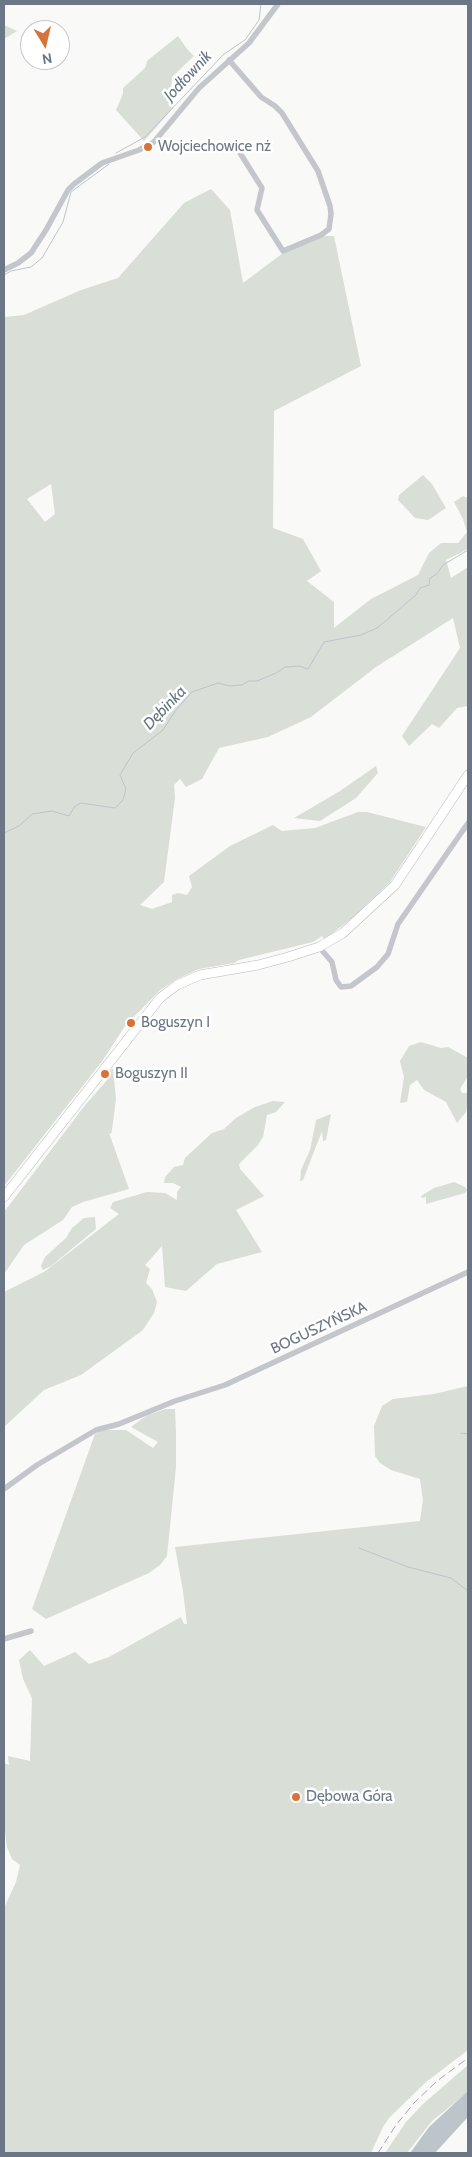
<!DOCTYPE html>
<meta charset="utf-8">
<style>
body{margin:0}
#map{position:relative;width:472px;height:2157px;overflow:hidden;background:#f9f9f7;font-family:Cabin,sans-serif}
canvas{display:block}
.frame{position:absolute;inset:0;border:5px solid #6b7686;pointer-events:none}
.north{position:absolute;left:20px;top:20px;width:50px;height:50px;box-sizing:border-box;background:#fff;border:1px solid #c4c8cf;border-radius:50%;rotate:171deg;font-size:14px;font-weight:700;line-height:20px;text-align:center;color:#6b7686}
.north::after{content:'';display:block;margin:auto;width:18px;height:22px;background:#d7733a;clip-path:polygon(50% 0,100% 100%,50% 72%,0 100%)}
</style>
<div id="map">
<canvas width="472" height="2157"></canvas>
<div class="frame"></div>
<div class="north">N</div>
</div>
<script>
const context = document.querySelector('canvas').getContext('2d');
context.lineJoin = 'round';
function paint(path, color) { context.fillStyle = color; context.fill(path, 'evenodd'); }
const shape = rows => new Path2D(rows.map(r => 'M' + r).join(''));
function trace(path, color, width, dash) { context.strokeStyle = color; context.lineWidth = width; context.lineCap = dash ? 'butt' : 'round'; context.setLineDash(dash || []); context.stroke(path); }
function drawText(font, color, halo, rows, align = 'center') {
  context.font = font + ' Cabin,sans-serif'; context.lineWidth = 5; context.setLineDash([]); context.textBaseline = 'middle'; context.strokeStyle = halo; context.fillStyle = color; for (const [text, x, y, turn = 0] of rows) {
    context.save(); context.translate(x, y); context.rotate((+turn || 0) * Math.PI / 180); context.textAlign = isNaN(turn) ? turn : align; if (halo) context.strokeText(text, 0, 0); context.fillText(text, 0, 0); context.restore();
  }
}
paint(shape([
 [4,25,17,31,4,39],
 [178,36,187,49,194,56,172,77,170,102,174,107,144,141,116,110,123,94,123,88,145,68,147,61],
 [211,189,230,210,243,283,283,253,321,236,334,236,361,366,274,411,273,528,303,539,321,571,307,581,334,602,334,628,371,599,418,575,429,553,441,543,458,543,467,532,463,519,454,502,463,496,468,498,468,549,446,560,451,578,468,567,468,706,457,708,439,728,432,724,409,746,402,736,460,648,453,618,376,667,311,717,268,737,219,748,202,779,186,787,180,779,174,785,175,798,164,882,140,905,152,909,172,902,172,895,178,893,187,895,192,887,189,876,230,846,273,825,282,831,315,828,358,812,367,812,426,827,390,882,352,918,329,936,324,939,322,936,313,942,239,960,234,963,199,969,175,980,160,990,125,1026,103,1060,4,1186,4,317,24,315,81,290,118,278,184,203],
 [51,484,55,514,45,522,27,499],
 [423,475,432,484,446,508,428,520,415,518,398,500,399,495],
 [376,766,378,773,356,798,320,821,294,818,340,791],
 [421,1042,441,1048,448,1047,468,1058,468,1076,460,1089,462,1093,468,1093,468,1101,466,1112,457,1123,446,1102,424,1090,417,1080,410,1085,407,1102,400,1103,404,1077,400,1061,409,1046],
 [113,1068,116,1099,112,1130,111,1134,109,1133,129,1189,83,1202,72,1207,63,1220,24,1245,4,1274,4,1212,86,1104,109,1078,109,1072],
 [273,1101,285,1102,276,1112,267,1115,263,1137,258,1145,239,1164,240,1169,264,1196,236,1210,262,1252,217,1264,186,1291,165,1287,162,1246,145,1265,150,1269,146,1283,152,1289,157,1302,154,1313,143,1330,81,1375,44,1390,4,1427,4,1292,44,1272,119,1214,110,1208,113,1202,147,1192,165,1193,177,1200,177,1192,181,1187,173,1183,164,1183,165,1177,174,1167,183,1165,185,1158,212,1133,224,1129,236,1118,255,1107],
 [331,1114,326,1140,323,1141,322,1131,303,1180,300,1181,301,1170,310,1150,316,1120],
 [454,1182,465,1187,467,1190,465,1193,426,1204,426,1197,422,1198,421,1196,434,1188],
 [95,1217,96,1229,51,1266,43,1270,41,1266,45,1257,66,1238,72,1228,84,1218],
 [468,1386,468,2050,426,2082,389,2118,383,2127,371,2153,4,2153,4,1908,16,1882,20,1865,12,1859,7,1847,4,1825,4,1763,9,1765,8,1756,30,1761,32,1698,23,1679,19,1660,30,1650,44,1666,75,1652,89,1664,109,1657,181,1617,184,1624,187,1624,183,1591,175,1547,420,1521,423,1500,420,1479,391,1470,380,1463,375,1456,374,1426,382,1406,393,1399,434,1394],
 [165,1409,175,1409,176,1433,176,1467,167,1556,160,1565,149,1573,46,1619,32,1609,95,1434,104,1430,126,1430,153,1448,158,1442,131,1427,146,1416],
 [468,2065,468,2092,432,2121,407,2153,385,2153,406,2122,423,2104]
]), '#d9ded7');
paint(shape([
 [468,2091,468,2117,435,2153,410,2153,429,2127]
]), '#bdc5cb');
trace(shape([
 [116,153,145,137,224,54,245,40,259,20,261,4],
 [4,275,11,271,31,267,42,258,63,222,71,192,109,164],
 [4,833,19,826,32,814,52,811,69,816,75,806,81,803,115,808,123,800,126,789,120,775,133,753,163,730,176,710,192,692,218,683,230,686,242,685,249,681,257,681,276,673,285,667,299,666,308,669,324,642,361,635,377,628,416,595,420,588,429,585,430,578,437,574,443,565,468,550],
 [461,1433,468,1434],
 [359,1548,408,1567,451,1578,468,1591]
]), '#bdc5cb', 1);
const highway = shape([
 [4,1197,160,998,177,985,200,975,258,965,288,957,319,947,343,933,395,885,468,775]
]);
trace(highway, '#b6b9bd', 10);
trace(shape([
 [229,60,261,97,275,106,282,113,318,171,330,206,331,214,329,229,321,235,283,251,257,210,262,188,240,153],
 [4,270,18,263,31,253,46,230,68,190,74,184,102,163,139,150,154,142,199,88,249,43,278,4],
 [319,947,332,962,336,980,341,987,351,986,377,967,388,954,398,924,468,823],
 [4,1489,37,1465,96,1430,119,1424,175,1401,225,1385,468,1272],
 [4,1639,31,1631]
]), '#c3c6ca', 5.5);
trace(highway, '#fff', 9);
trace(shape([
 [378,2153,396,2125,414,2103,437,2081,468,2058]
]), '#a5a9af', 1, [8, 4]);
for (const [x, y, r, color] of [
 [148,147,5,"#d7733a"],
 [131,1023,5,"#d7733a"],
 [105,1074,5,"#d7733a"],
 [296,1797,5,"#d7733a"]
]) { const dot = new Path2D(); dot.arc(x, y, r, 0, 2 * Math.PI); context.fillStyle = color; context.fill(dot); trace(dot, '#fff', 2); }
drawText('15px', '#6b7686', '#fff', [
 ["Wojciechowice nż",158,147],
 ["Boguszyn I",141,1023],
 ["Boguszyn II",115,1074],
 ["Dębowa Góra",306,1797]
], 'left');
drawText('15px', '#6b7686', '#fff', [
 ["BOGUSZYŃSKA",319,1328,-25]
]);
drawText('italic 16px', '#677781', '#fff', [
 ["Jodłownik",188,76,-47],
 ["Dębinka",165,708,-46]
]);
</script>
